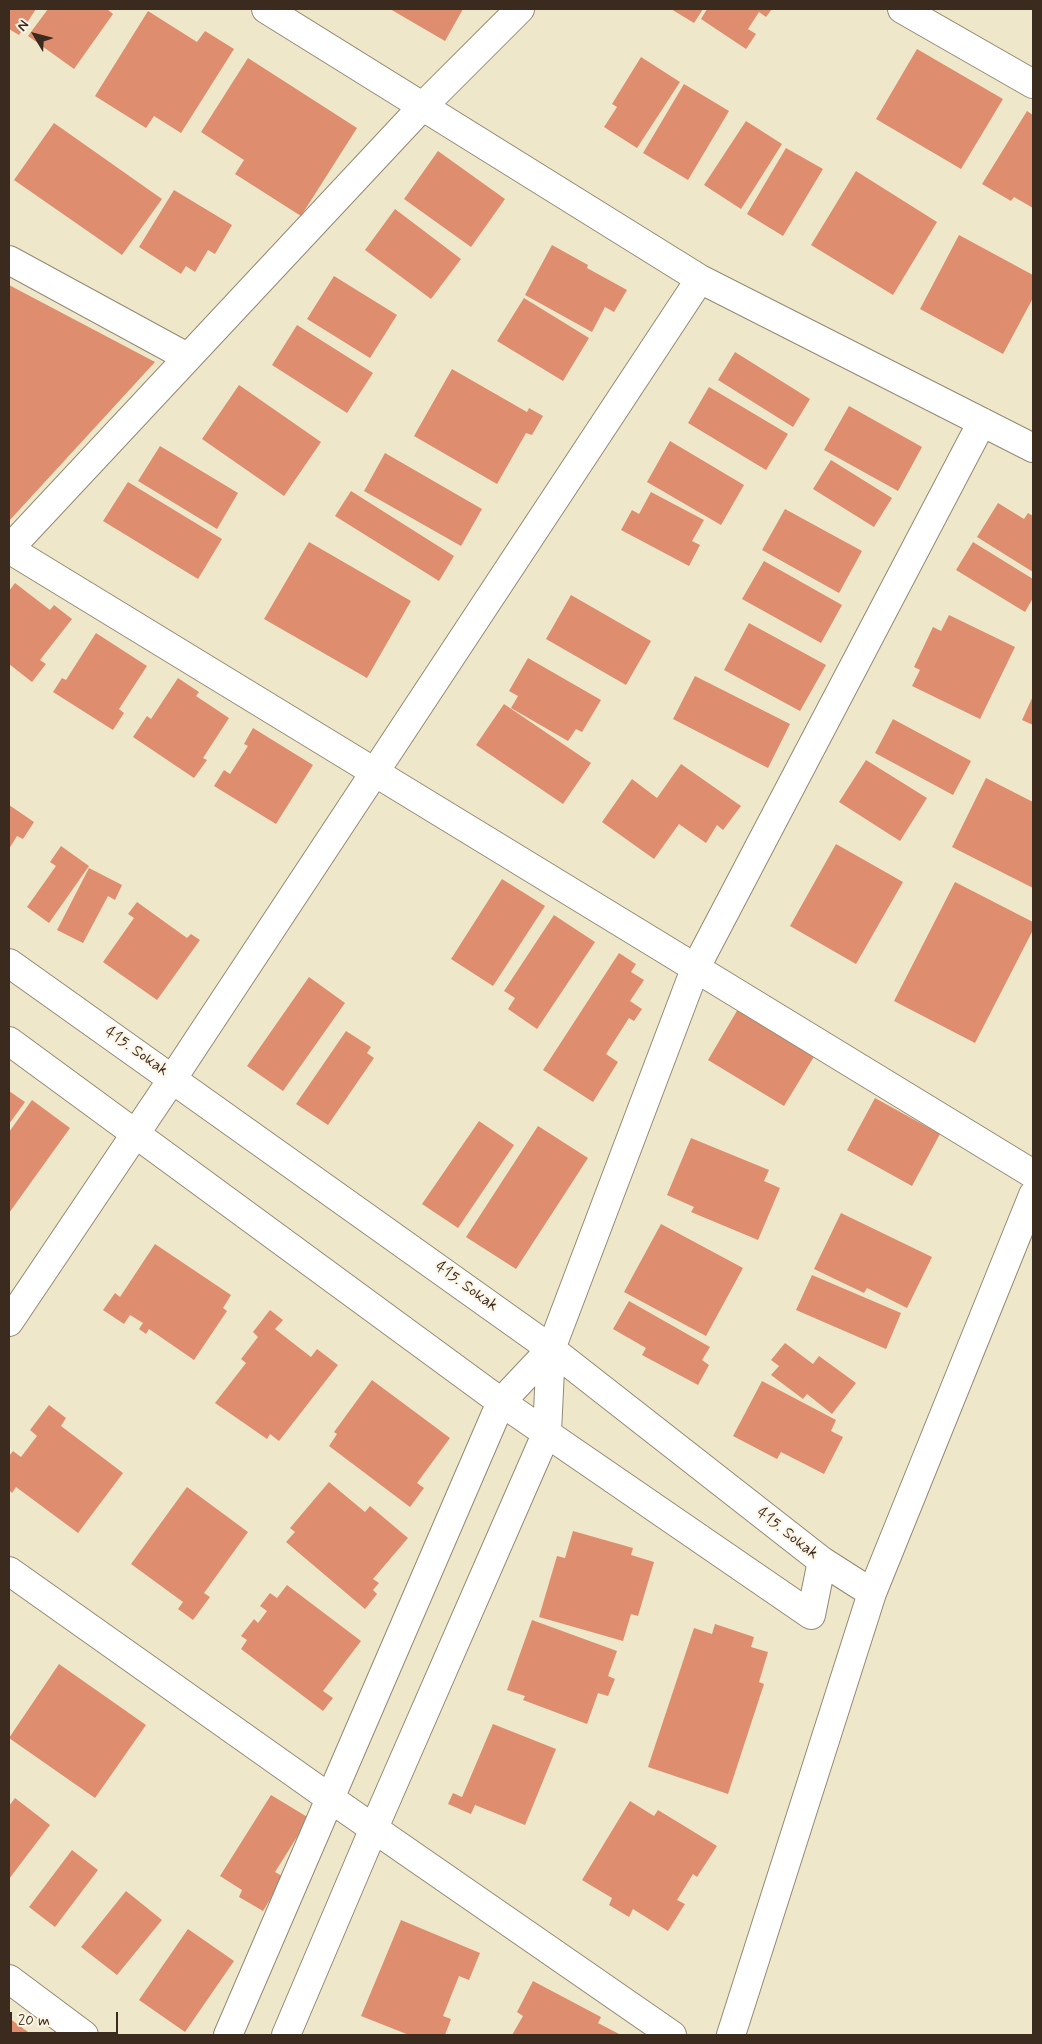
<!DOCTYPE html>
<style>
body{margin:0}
#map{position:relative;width:1042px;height:2044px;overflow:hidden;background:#efe7ca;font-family:Mynerve,sans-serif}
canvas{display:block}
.frame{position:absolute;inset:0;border:10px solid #3b2a1e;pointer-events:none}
.north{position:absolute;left:10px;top:10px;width:50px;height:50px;-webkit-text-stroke:4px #fcf5e5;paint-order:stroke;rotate:307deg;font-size:14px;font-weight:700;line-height:20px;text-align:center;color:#3b2a1e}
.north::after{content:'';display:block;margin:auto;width:18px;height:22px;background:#3b2a1e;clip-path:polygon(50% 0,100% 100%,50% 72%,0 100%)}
.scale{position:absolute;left:10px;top:2012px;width:108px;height:22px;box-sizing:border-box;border:2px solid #3b2a1e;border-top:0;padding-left:6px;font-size:15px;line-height:18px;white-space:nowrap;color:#3b2a1e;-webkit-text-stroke:4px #fcf5e5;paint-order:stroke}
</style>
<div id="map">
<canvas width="1042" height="2044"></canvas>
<div class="frame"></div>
<div class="north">N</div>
<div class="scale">20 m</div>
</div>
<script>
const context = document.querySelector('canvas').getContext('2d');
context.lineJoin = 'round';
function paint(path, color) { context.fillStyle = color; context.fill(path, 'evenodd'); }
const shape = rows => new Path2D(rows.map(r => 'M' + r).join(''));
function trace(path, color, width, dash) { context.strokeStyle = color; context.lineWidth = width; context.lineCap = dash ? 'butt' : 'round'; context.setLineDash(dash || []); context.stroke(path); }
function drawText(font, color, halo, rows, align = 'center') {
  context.font = font + ' Mynerve,sans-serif'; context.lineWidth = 4; context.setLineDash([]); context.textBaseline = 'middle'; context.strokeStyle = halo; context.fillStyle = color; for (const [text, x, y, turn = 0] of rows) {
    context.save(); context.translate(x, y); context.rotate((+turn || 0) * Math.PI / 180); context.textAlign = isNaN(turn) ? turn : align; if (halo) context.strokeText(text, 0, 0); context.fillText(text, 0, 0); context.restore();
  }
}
paint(shape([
 [9,9,36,9,19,35,9,29],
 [48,9,107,9,113,14,74,69,28,36],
 [390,9,463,9,445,41],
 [671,9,703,9,694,23],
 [707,9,772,9,766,17,759,12,748,29,756,34,746,49,701,19],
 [148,11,197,42,205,31,234,49,181,133,154,116,146,128,95,96],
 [917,49,1003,99,961,169,876,119],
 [641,57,680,82,637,148,604,127,617,107,612,104],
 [248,58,357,128,301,216,235,174,244,160,201,132],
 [684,84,729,111,688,180,643,153],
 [1027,111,1033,115,1033,208,1014,197,1011,201,982,184],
 [746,121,782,144,741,209,704,185],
 [54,123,162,199,122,255,14,180],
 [786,148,823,169,783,236,747,214],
 [438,151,505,199,471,247,404,199],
 [856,171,937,222,893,295,811,245],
 [174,190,232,225,215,254,208,250,195,272,186,266,181,274,139,247],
 [395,209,461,259,431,299,365,250],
 [959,235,1033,275,1033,298,1003,354,920,309],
 [552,245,588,265,587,268,627,290,614,312,605,307,592,332,525,295],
 [334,276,397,315,370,358,307,319],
 [9,285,155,362,9,521],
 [524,298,589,338,563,381,497,341],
 [297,325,373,373,347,413,272,365],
 [735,352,810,399,793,427,718,380],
 [452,369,527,412,529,408,543,416,532,435,526,433,497,484,414,436],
 [239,385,321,442,284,496,202,439],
 [709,387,788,434,766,470,688,423],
 [849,406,922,447,898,491,824,450],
 [670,441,744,485,721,525,647,482],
 [160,446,238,493,217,529,138,481],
 [385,453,482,509,461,546,364,491],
 [831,460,892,498,874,527,813,489],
 [128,482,222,539,198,579,103,521],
 [351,491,454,556,439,581,335,516],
 [651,492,704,520,692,541,700,545,689,566,621,530,632,510,639,514],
 [998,503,1024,519,1028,513,1033,516,1033,572,977,537],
 [785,509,862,551,839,593,762,550],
 [309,542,411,601,367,678,264,619],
 [973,542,1033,579,1033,598,1025,612,956,570],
 [764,561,842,605,821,643,742,599],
 [15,583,50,610,54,605,72,619,40,660,46,664,32,682,9,664,9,591],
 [571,595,651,641,626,685,546,639],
 [949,615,1015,647,980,719,912,686,920,670,914,667,933,627,941,631],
 [749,623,826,665,800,711,724,670],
 [96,633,147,666,119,709,124,713,113,730,53,692,62,678,66,680],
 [528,658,601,700,582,732,576,729,568,741,511,708,518,696,509,691],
 [695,676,790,724,768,768,673,719],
 [178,678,199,692,196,696,229,718,203,758,207,760,194,778,133,737,147,716,151,719],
 [1033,696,1033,725,1022,720],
 [504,704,591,763,563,804,476,745],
 [893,719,971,761,953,795,875,753],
 [253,728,313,765,276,824,214,786,224,770,230,774,248,746,244,744],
 [866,760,927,798,900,841,839,802],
 [681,764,741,806,723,830,717,825,706,843,679,824,654,859,602,822,632,779,657,798],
 [986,778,1033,802,1033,888,952,847],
 [9,805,34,822,23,839,17,836,9,849],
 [836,844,903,882,856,964,790,926],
 [61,846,89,866,49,923,27,907,56,866,50,862],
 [89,868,122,885,115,900,108,896,83,943,57,930],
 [502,879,545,906,493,986,451,959],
 [955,882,1033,922,1033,930,975,1043,894,1001],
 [137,902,187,938,191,934,200,940,157,1000,103,962,134,918,128,914],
 [554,915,595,942,537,1029,508,1009,515,998,504,991],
 [619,953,636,964,631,972,644,980,630,1001,642,1009,634,1021,629,1018,606,1054,618,1062,593,1102,543,1070],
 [309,977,345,1003,283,1091,247,1066],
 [741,1004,818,1050,784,1106,708,1060],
 [346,1031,371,1047,367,1053,374,1058,328,1125,296,1104],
 [9,1091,25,1102,9,1124],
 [875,1098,940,1134,912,1186,847,1150],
 [32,1100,70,1128,9,1213,9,1132],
 [479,1121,514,1145,458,1228,422,1204],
 [538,1126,588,1158,516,1269,466,1237],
 [691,1138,769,1170,764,1181,780,1188,758,1240,691,1212,694,1207,667,1195],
 [841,1213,932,1257,907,1308,867,1288,864,1293,814,1269],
 [661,1224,743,1268,706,1336,624,1292],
 [155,1244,231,1295,223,1308,227,1311,194,1360,149,1329,146,1334,139,1329,143,1323,130,1315,124,1324,103,1310,115,1293,120,1297],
 [812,1275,901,1313,886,1349,796,1310],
 [629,1301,710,1347,702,1360,709,1365,698,1385,642,1355,646,1348,613,1329],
 [270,1310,283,1320,275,1329,311,1357,317,1349,338,1365,279,1441,270,1434,267,1439,215,1403,246,1363,241,1359,258,1337,253,1332],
 [785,1343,813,1364,819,1356,856,1383,832,1414,807,1394,803,1399,771,1375,779,1366,771,1360],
 [372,1380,450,1438,417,1483,424,1488,410,1507,329,1446,337,1434,334,1432],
 [762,1381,836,1420,831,1431,843,1437,824,1474,781,1452,777,1459,733,1436],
 [49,1405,66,1418,61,1426,123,1473,78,1533,16,1487,12,1493,9,1490,9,1456,13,1451,21,1457,37,1436,30,1430],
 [329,1482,365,1512,370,1506,408,1538,373,1579,379,1583,373,1590,377,1594,365,1609,286,1542,295,1532,290,1528],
 [187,1487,248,1532,204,1593,210,1597,193,1620,178,1609,183,1602,131,1564],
 [573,1531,633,1548,631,1555,654,1562,638,1616,631,1614,623,1641,539,1617,557,1556,565,1558],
 [287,1585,361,1641,323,1691,333,1698,323,1711,241,1649,247,1640,241,1636,254,1619,258,1623,267,1611,260,1606,270,1593,277,1598],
 [532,1620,617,1651,608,1676,615,1679,608,1696,598,1693,587,1724,523,1700,525,1696,507,1690],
 [715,1624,754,1637,751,1647,768,1652,759,1682,764,1684,728,1794,648,1767,694,1628,712,1634],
 [59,1664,146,1725,95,1798,9,1738],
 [493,1724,556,1749,525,1825,475,1805,471,1814,448,1804,453,1793,462,1797],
 [271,1795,309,1818,275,1872,284,1877,263,1911,239,1897,242,1890,220,1876],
 [15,1798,50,1825,9,1879,9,1806],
 [630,1801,654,1816,658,1810,717,1846,697,1877,693,1874,677,1900,685,1904,668,1931,633,1909,629,1917,609,1905,612,1898,582,1880],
 [72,1850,98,1870,55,1927,29,1907],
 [126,1891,162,1920,117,1975,81,1947],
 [401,1920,480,1953,469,1980,459,1976,443,2016,451,2019,445,2035,409,2035,361,2016],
 [188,1929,234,1961,185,2032,139,2000],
 [533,1981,601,2017,598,2023,621,2035,512,2035,523,2016,517,2012],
 [9,2018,28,2032,26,2035,9,2035]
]), '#de8e6f');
const minor = shape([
 [266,9,700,279,1033,448],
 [520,9,423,106,9,549,1033,1174],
 [902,9,1033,84],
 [9,260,187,357],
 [9,963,551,1349,822,1561,872,1593],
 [9,1041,501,1402,811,1615,822,1561],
 [9,1322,173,1078,700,279],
 [9,1571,331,1799,672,2035],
 [9,1979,84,2035],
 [228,2035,501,1402,551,1349],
 [286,2035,374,1828,547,1432,551,1349,695,969,982,422],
 [731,2035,872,1593,1033,1195]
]);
trace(minor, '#958874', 30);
trace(minor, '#fff', 28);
drawText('16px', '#3b2a1e', '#fcf5e5', [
 ["415. Sokak",136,1052,35],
 ["415. Sokak",466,1287,36],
 ["415. Sokak",787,1534,38]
]);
</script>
